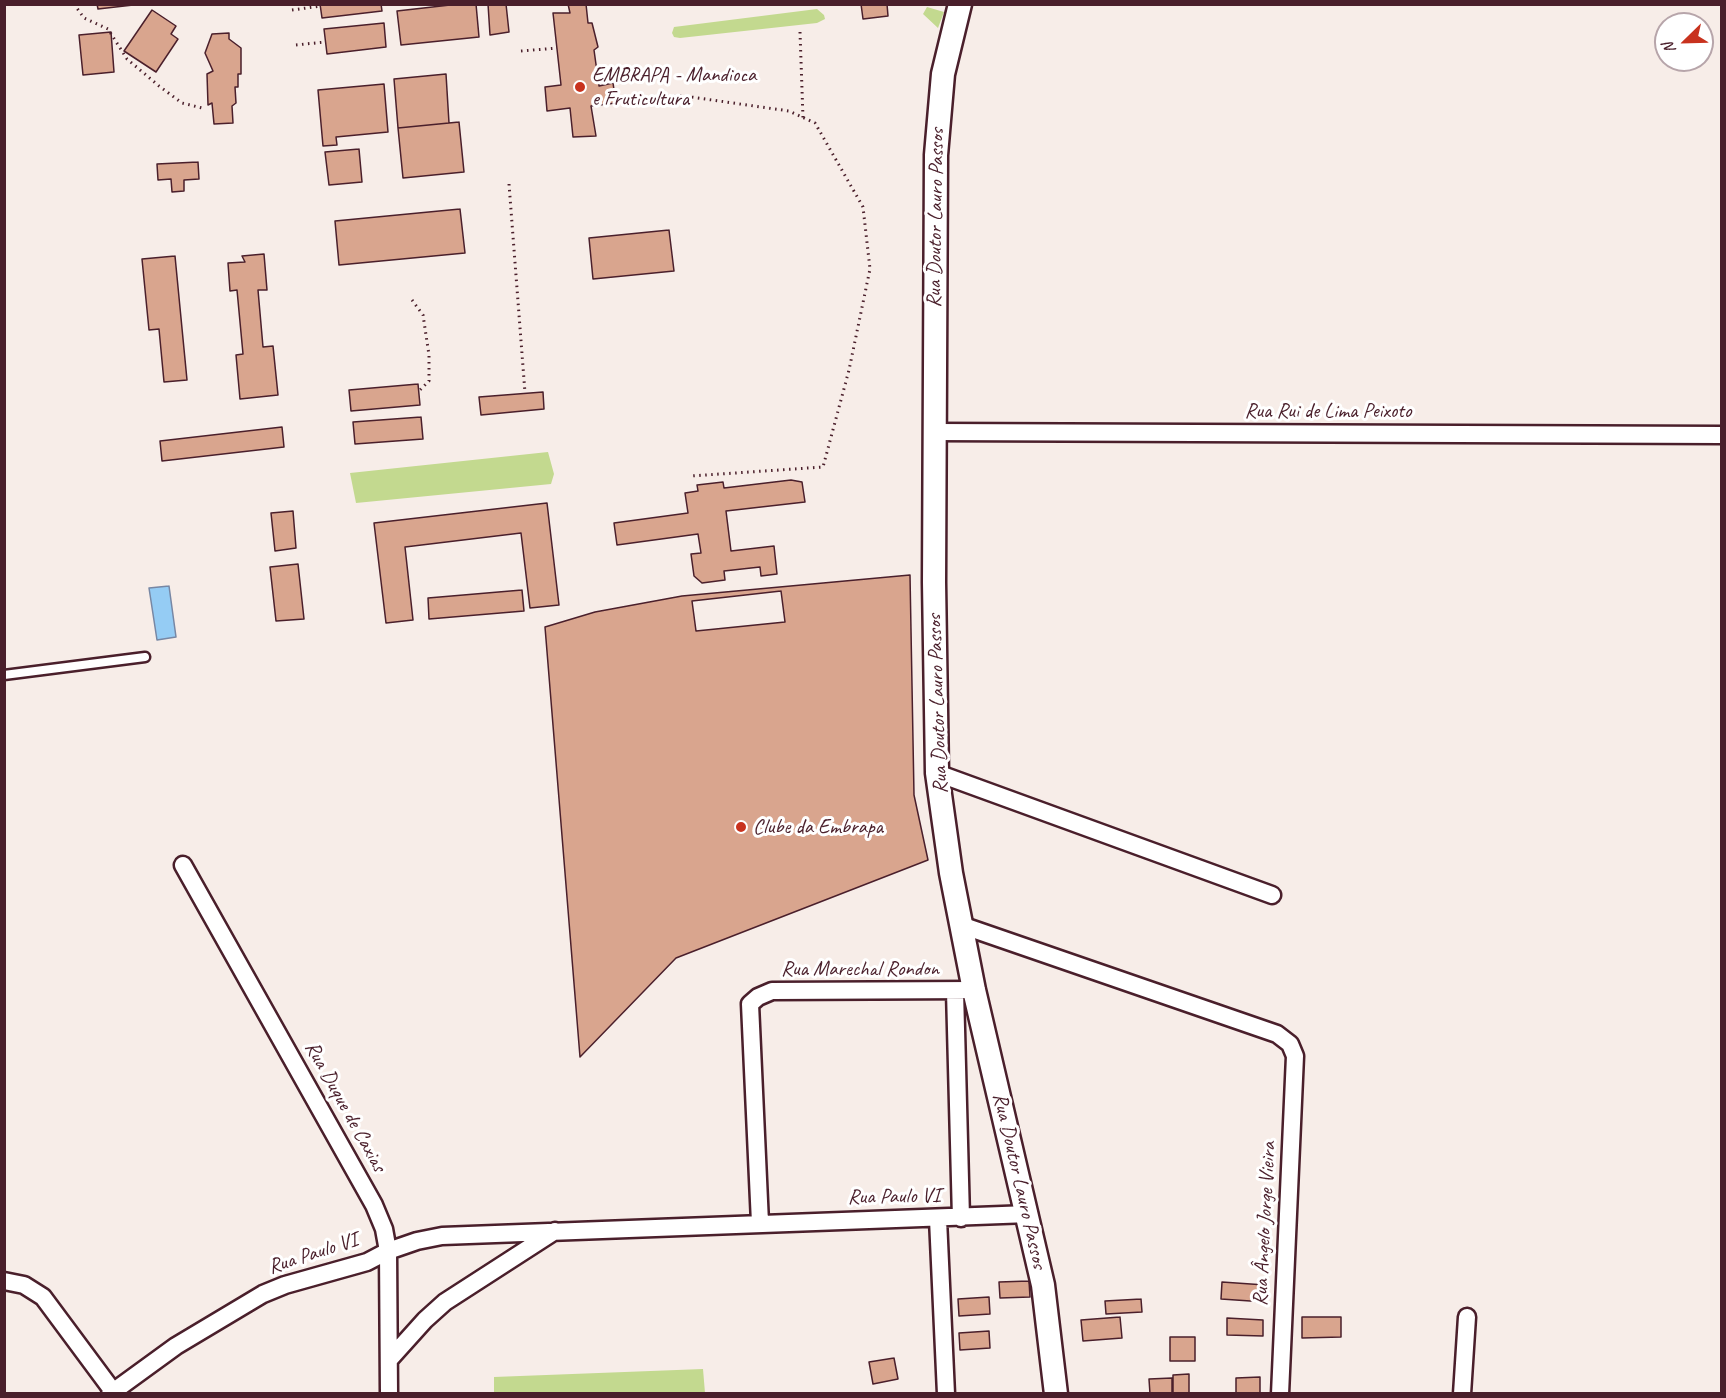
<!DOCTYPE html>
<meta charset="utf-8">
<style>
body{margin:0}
#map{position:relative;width:1726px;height:1398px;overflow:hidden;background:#f7ede8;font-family:Caveat,sans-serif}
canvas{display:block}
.frame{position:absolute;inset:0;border:6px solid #4a1f2b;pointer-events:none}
.north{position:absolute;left:1654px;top:12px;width:60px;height:60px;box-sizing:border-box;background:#fff;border:2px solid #b7a5aa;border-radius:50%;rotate:247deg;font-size:16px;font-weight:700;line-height:24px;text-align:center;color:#4a1f2b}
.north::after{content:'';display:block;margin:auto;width:21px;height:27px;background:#c8321e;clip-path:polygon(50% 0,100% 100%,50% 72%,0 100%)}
</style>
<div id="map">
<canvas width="1726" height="1398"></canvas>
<div class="frame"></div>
<div class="north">N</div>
</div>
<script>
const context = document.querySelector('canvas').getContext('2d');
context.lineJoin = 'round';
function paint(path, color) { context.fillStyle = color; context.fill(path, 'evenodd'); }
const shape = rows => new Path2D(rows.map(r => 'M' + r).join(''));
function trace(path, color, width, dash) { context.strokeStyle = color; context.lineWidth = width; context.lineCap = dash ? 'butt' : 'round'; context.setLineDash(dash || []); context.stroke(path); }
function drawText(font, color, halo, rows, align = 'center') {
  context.font = font + ' Caveat,sans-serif'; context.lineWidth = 6; context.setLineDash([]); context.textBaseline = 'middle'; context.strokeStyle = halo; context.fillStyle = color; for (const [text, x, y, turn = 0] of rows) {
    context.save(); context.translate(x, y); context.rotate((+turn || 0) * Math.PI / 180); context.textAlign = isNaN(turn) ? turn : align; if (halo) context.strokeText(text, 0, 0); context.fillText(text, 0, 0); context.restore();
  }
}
paint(shape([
 [927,7,944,12,938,28,923,14],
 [817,9,824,15,825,19,817,23,680,38,674,37,672,33,674,27],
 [548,452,554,474,551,484,356,503,350,473],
 [703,1369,705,1393,494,1393,494,1377]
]), '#c3d98f');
const water = shape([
 [169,586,176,637,157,640,149,588,169,586]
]);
paint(water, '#95ccf4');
trace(water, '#7787a4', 1.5);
const building = shape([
 [97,4,142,4,98,9,97,4],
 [320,4,381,4,382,11,322,18,320,4],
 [459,4,476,4,479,37,401,45,397,11,459,4],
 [488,4,506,4,509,32,490,35,488,4],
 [568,4,586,4,588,23,592,23,598,47,594,50,599,86,613,83,616,103,591,106,596,136,573,137,570,108,547,111,545,87,561,85,553,13,570,13,568,4],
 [861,4,887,4,888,16,863,19,861,4],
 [152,10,176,26,171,34,178,39,156,72,124,51,152,10],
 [384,23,386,47,327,54,324,29,384,23],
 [111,32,114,72,83,75,79,35,111,32],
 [229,33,229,39,241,48,241,74,238,74,238,87,235,87,236,103,232,106,233,123,214,124,212,103,208,105,207,74,213,71,205,53,212,34,229,33],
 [446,74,449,123,398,128,394,79,446,74],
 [384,84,388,132,336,137,337,145,323,146,318,90,384,84],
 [459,122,464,172,403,178,398,128,459,122],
 [359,149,362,182,329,185,325,152,359,149],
 [198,162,199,179,184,180,184,191,172,192,171,179,158,180,157,164,198,162],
 [460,209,465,253,339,265,335,221,460,209],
 [669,230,674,271,593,279,589,238,669,230],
 [264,254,267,290,258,290,263,347,273,346,278,395,240,399,236,355,243,354,237,290,230,291,228,263,245,262,242,256,264,254],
 [175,256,187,380,164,382,159,329,149,330,142,259,175,256],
 [418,384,420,405,351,411,349,390,418,384],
 [543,392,544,409,481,415,479,397,543,392],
 [421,417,423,439,355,444,353,422,421,417],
 [282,427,284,447,162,461,160,441,282,427],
 [791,480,802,482,805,502,726,511,731,551,774,546,777,574,761,576,760,567,724,571,725,580,702,583,694,576,691,554,701,553,698,534,617,545,614,523,688,513,685,493,698,491,697,485,723,482,724,488,791,480],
 [547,503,559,605,530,608,521,533,405,547,413,620,386,623,374,523,547,503],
 [293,511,296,548,275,551,271,513,293,511],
 [298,564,304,619,276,621,270,567,298,564],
 [910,575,914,795,928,860,676,958,580,1057,545,627,595,612,682,596,910,575],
 [522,590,524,611,429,619,428,598,522,590],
 [781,591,785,622,696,631,692,601,781,591],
 [1029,1281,1030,1297,1000,1298,999,1282,1029,1281],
 [1222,1282,1265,1285,1265,1302,1221,1299,1222,1282],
 [989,1297,990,1314,959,1316,958,1299,989,1297],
 [1141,1299,1142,1312,1106,1314,1105,1301,1141,1299],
 [1120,1317,1122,1338,1083,1341,1081,1320,1120,1317],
 [1302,1317,1341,1317,1341,1337,1302,1338,1302,1317],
 [1227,1318,1263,1320,1263,1336,1227,1335,1227,1318],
 [989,1331,990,1348,960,1350,959,1333,989,1331],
 [1170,1337,1195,1337,1195,1361,1170,1361,1170,1337],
 [894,1358,898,1379,873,1384,869,1362,894,1358],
 [1189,1374,1189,1394,1173,1394,1173,1375,1189,1374],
 [1260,1377,1260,1394,1236,1394,1236,1378,1260,1377],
 [1172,1378,1172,1394,1150,1394,1149,1379,1172,1378]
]);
paint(building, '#d9a58e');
trace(building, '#4a1f2b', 1.5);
const service = shape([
 [4,675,145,657]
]);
const minor = shape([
 [934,432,1722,435],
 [937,773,1272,895],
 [183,865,374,1205,384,1229,388,1251,389,1394],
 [961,925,1277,1034,1290,1044,1295,1056,1280,1394],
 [955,991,961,1218],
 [938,1219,946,1394],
 [760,1223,750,1004,758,997,772,991,974,990],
 [4,1281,24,1285,43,1297,115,1394],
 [389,1360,425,1320,445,1302,555,1231],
 [110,1394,176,1346,263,1294,285,1285,367,1262,388,1251,417,1241,442,1236,1029,1214],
 [1462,1394,1467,1317]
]);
const secondary = shape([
 [960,4,943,74,936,155,934,582,937,773,951,873,974,990,1043,1285,1056,1394]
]);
trace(service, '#4a1f2b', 13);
trace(minor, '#4a1f2b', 21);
trace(secondary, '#4a1f2b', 27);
trace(shape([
 [74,4,84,18,108,29,127,59,159,86,182,103,202,108],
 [292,10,321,6],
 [800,32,803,118],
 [296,45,325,42],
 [521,51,557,48],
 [638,97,684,96,789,111,815,123,863,207,870,269,849,370,823,467,691,476],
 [509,184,525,393],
 [412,300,423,315,429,355,429,381,419,391]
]), '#4a1f2b', 3, [1.5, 4.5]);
trace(service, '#fff', 8);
trace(minor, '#fff', 16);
trace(secondary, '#fff', 22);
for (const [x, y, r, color] of [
 [580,87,6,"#c8321e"],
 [741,827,6,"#c8321e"]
]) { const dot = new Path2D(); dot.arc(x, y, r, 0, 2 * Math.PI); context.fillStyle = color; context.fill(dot); trace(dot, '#fff', 2); }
drawText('21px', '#4a1f2b', '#fff', [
 ["EMBRAPA - Mandioca",592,75],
 ["e Fruticultura",592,99],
 ["Clube da Embrapa",753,827]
], 'left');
drawText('21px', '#4a1f2b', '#fff', [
 ["Rua Doutor Lauro Passos",936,218,-89],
 ["Rua Rui de Lima Peixoto",1328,411],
 ["Rua Doutor Lauro Passos",938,704,-92],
 ["Rua Marechal Rondon",860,969],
 ["Rua Duque de Caxias",345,1107,61],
 ["Rua Doutor Lauro Passos",1019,1181,77],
 ["Rua Paulo VI",894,1197,-1],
 ["Rua Ângelo Jorge Vieira",1265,1224,-87],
 ["Rua Paulo VI",313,1254,-18]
]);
</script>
